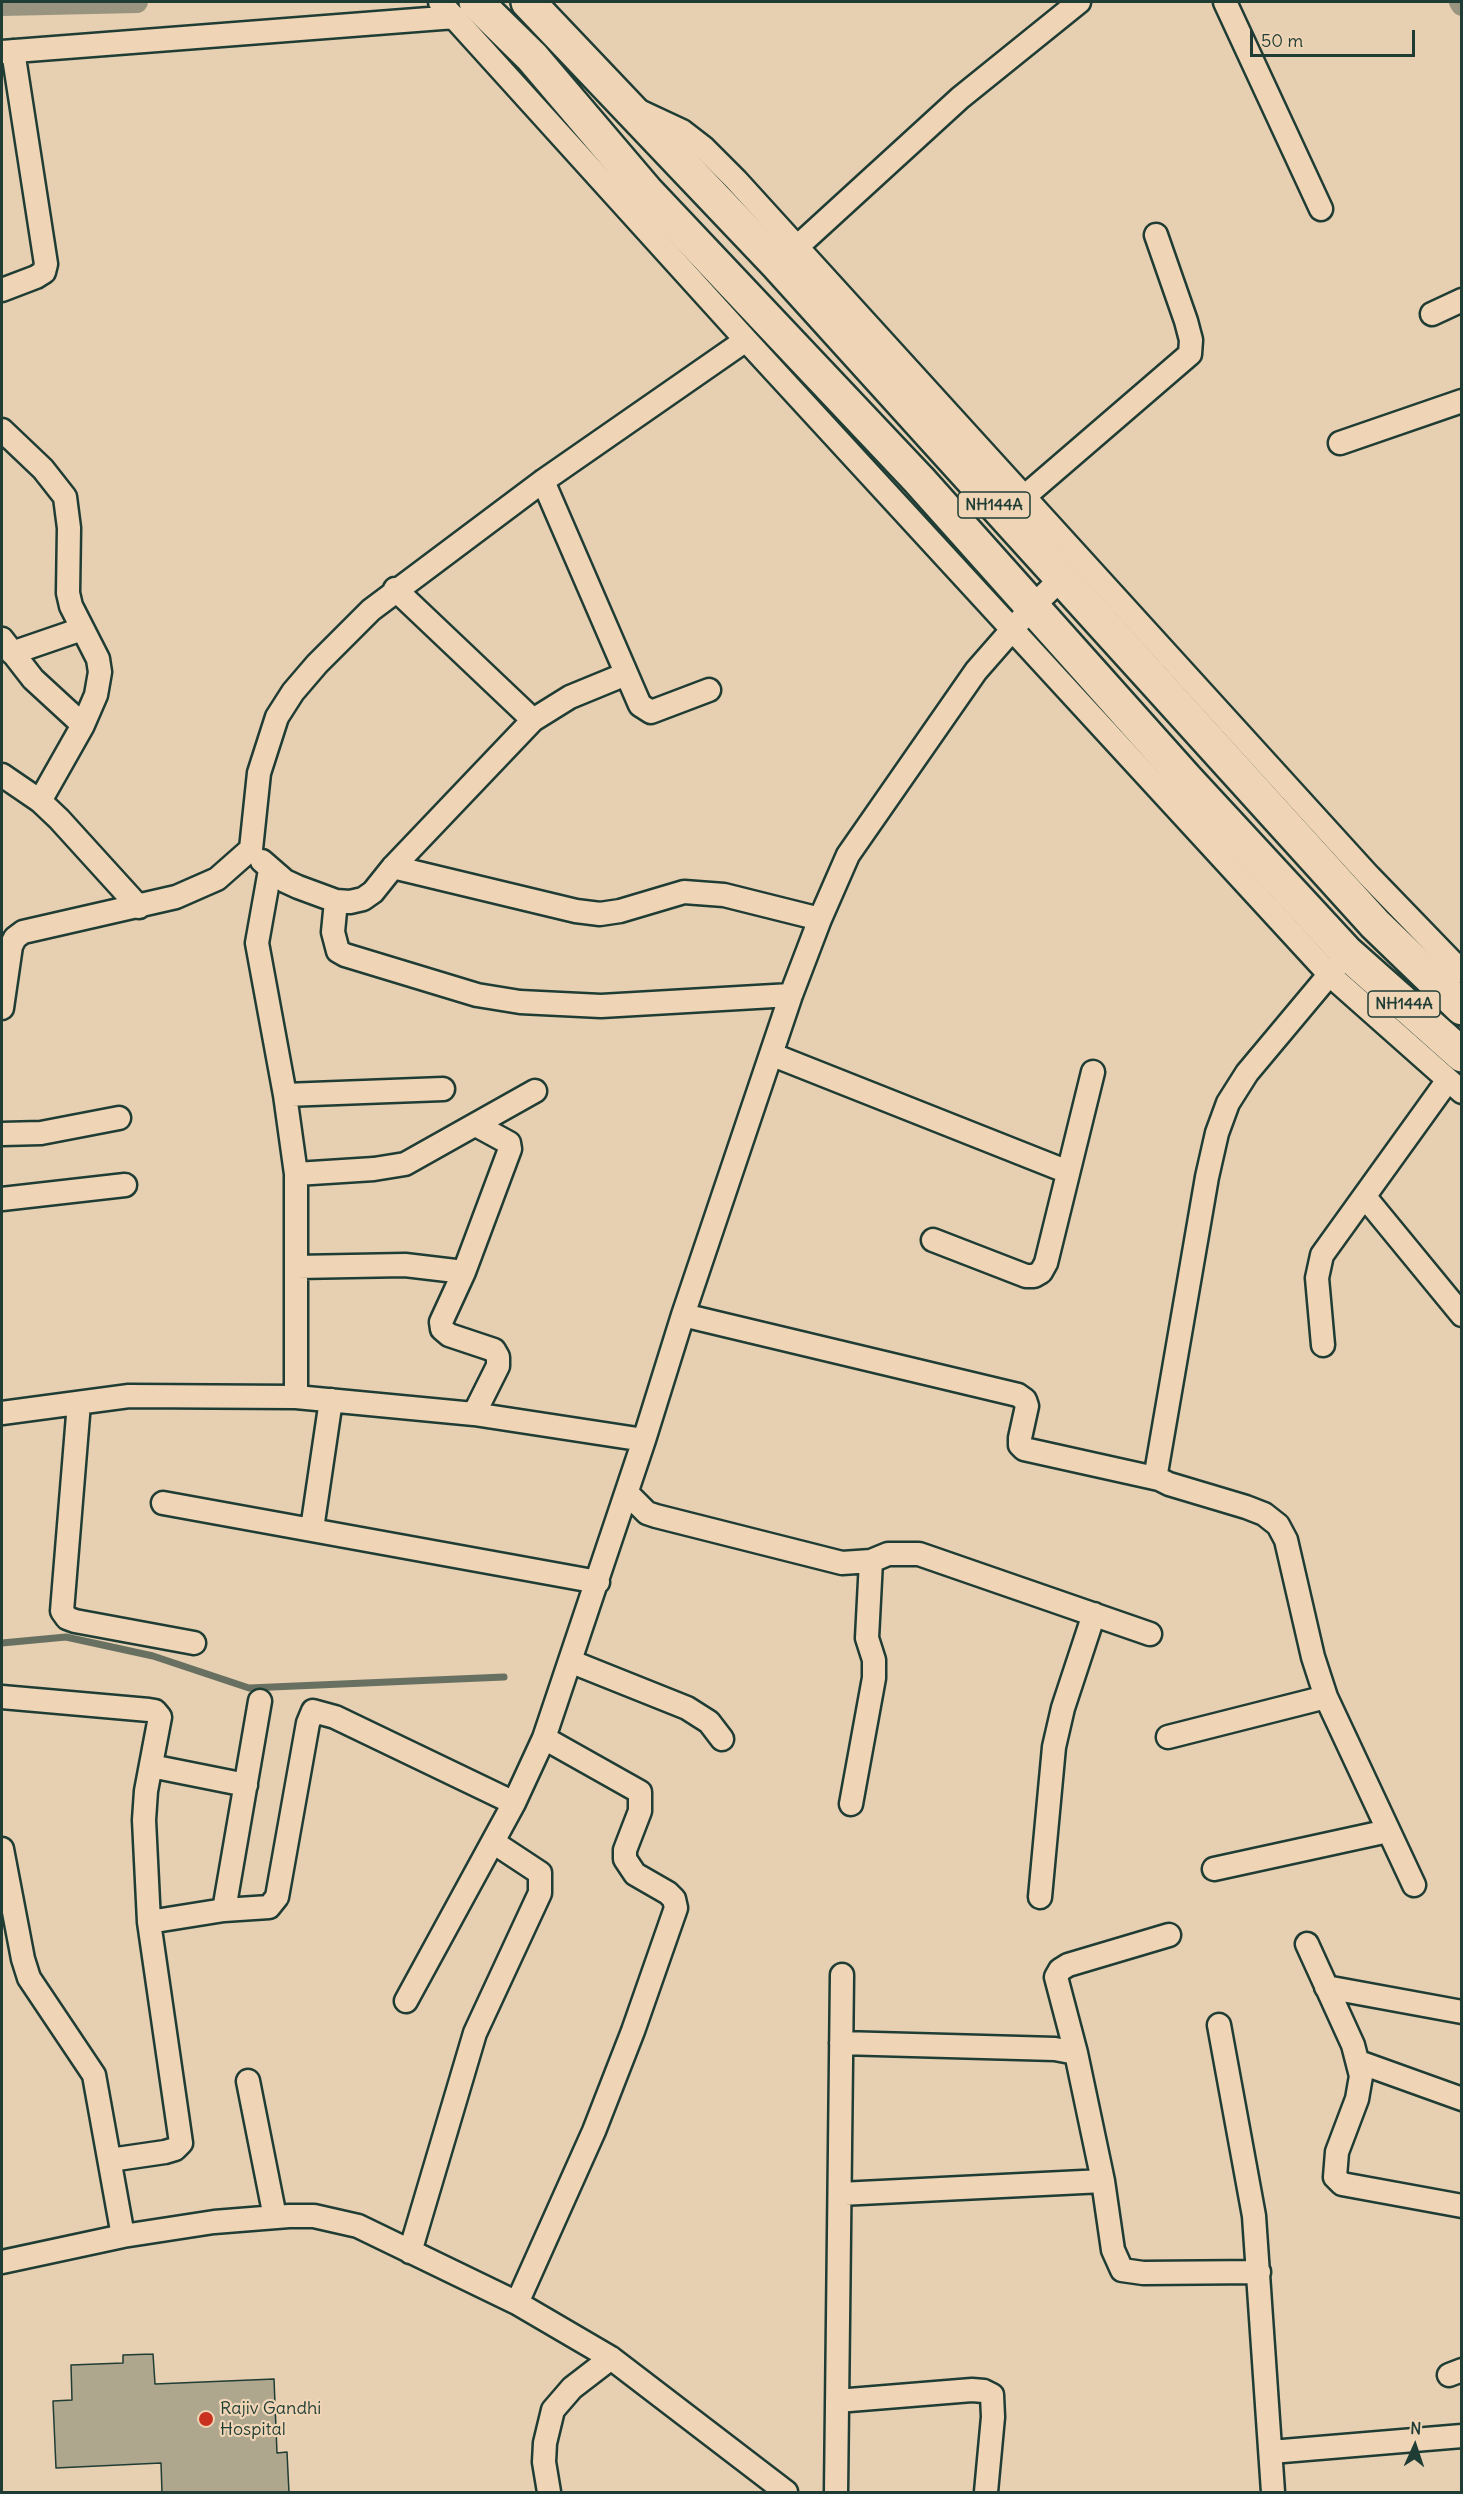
<!DOCTYPE html>
<style>
body{margin:0}
#map{position:relative;width:1463px;height:2494px;overflow:hidden;background:#e7cfb1;font-family:Delius,sans-serif}
canvas{display:block}
.frame{position:absolute;inset:0;border:3px solid #1f3d34;pointer-events:none}
.north{position:absolute;left:1385px;top:2416px;width:60px;height:60px;-webkit-text-stroke:4px #efd5b6;paint-order:stroke;rotate:3deg;font-size:16px;font-weight:700;line-height:24px;text-align:center;color:#1f3d34}
.north::after{content:'';display:block;margin:auto;width:21px;height:27px;background:#1f3d34;clip-path:polygon(50% 0,100% 100%,50% 72%,0 100%)}
.scale{position:absolute;left:1250px;top:30px;width:165px;height:27px;box-sizing:border-box;border:3px solid #1f3d34;border-top:0;padding-left:8px;font-size:18px;line-height:21px;white-space:nowrap;color:#1f3d34;-webkit-text-stroke:4px #efd5b6;paint-order:stroke}
</style>
<div id="map">
<canvas width="1463" height="2494"></canvas>
<div class="frame"></div>
<div class="north">N</div>
<div class="scale">50 m</div>
</div>
<script>
const context = document.querySelector('canvas').getContext('2d');
context.lineJoin = 'round';
const shape = rows => new Path2D(rows.map(r => 'M' + r).join(''));
function trace(path, color, width, dash) { context.strokeStyle = color; context.lineWidth = width; context.lineCap = dash ? 'butt' : 'round'; context.setLineDash(dash || []); context.stroke(path); }
function paint(path, color) { context.fillStyle = color; context.fill(path, 'evenodd'); }
function drawText(font, color, halo, rows, align = 'center') {
  context.font = font + ' Delius,sans-serif'; context.lineWidth = 4.5; context.setLineDash([]); context.textBaseline = 'middle'; context.strokeStyle = halo; context.fillStyle = color; for (const [text, x, y, turn = 0] of rows) {
    context.save(); context.translate(x, y); context.rotate((+turn || 0) * Math.PI / 180); context.textAlign = isNaN(turn) ? turn : align; if (halo) context.strokeText(text, 0, 0); context.fillText(text, 0, 0); context.restore();
  }
}
trace(shape([
 [2,1643,66,1637,153,1656,249,1688,504,1677]
]), '#687161', 7);
trace(shape([
 [1460,2,1462,5],
 [2,5,137,2]
]), '#98947f', 22);
const building = shape([
 [153,2354,155,2384,274,2379,277,2453,287,2452,289,2493,162,2493,161,2463,56,2468,53,2401,72,2400,71,2365,123,2363,123,2355,153,2354]
]);
paint(building, '#afa68e');
trace(building, '#1f3d34', 1.5);
const minor = shape([
 [440,2,746,340,1330,975,1462,1092],
 [1225,2,1321,209],
 [2,52,455,17],
 [637,110,682,131,704,148,736,180,1369,876,1462,972],
 [797,247,960,98,1079,2],
 [2,290,36,277,44,272,46,264,13,51],
 [1432,314,1462,300],
 [2,430,43,469,65,497,69,528,68,593,71,606,98,659,100,672,96,695,83,725],
 [1340,443,1462,401],
 [543,481,640,705,651,712,709,690],
 [1024,497,1190,354,1191,340,1186,321,1156,235],
 [395,589,533,720],
 [2,639,33,679,83,725,40,801],
 [12,653,82,629],
 [2,775,40,801,59,819,139,907],
 [262,861,285,881,298,887,336,901,350,902,363,899,373,892,393,867,533,720,570,697,626,674],
 [393,867,576,911,600,914,620,911,684,892,724,895,820,919],
 [270,870,257,943,285,1095,296,1174,296,1397],
 [336,901,333,932,338,951,345,955,477,995,520,1002,601,1006,791,995],
 [1339,963,1247,1073,1228,1103,1217,1133,1207,1177,1156,1473,1159,1479,1169,1484,1246,1507,1264,1514,1278,1525,1286,1540,1313,1657,1326,1697,1414,1885],
 [2,1008,11,946,15,938,23,932,176,897,217,879,251,849,259,773,277,717,293,692,317,664,371,610,543,481,746,340],
 [773,1055,1068,1172],
 [285,1095,443,1089],
 [2,1134,41,1133,119,1118],
 [296,1174,374,1169,405,1164,535,1091],
 [1365,1197,1462,1315],
 [2,1199,125,1185],
 [933,1240,1026,1276,1034,1276,1041,1272,1046,1263,1093,1072],
 [297,1267,405,1265,464,1272],
 [683,1315,1018,1395,1025,1400,1027,1406,1020,1438,1020,1445,1024,1449,1159,1479],
 [1323,1345,1317,1278,1322,1255,1448,1080],
 [79,1403,62,1611,67,1618,75,1621,194,1643],
 [2,1413,129,1396,296,1397,474,1414,644,1440,683,1315,791,995,820,919,848,855,976,671,1032,607,1061,579],
 [474,1414,498,1366,498,1357,494,1350,449,1335,442,1329,441,1322,464,1272,510,1149,509,1143,476,1125],
 [628,1494,647,1513,656,1516,842,1563,871,1561,888,1554,919,1554,1150,1634],
 [163,1503,598,1582],
 [312,1529,331,1400],
 [572,1662,687,1708,709,1722,722,1739],
 [2,1697,149,1710,155,1711,160,1717,146,1791,144,1820,149,1922,224,1910,260,1701],
 [1168,1737,1326,1697],
 [151,1766,246,1785],
 [851,1804,874,1678,874,1660,867,1638,871,1561],
 [2,1849,23,1959,29,1978,94,2075,123,2236,214,2222,289,2216,314,2216,358,2226,517,2303,611,2358,786,2492],
 [1214,1869,1388,1831],
 [1040,1897,1054,1747,1063,1708,1094,1614],
 [224,1910,269,1907,277,1897,308,1723,313,1711,335,1717,514,1803],
 [1307,1944,1353,2045,1361,2076,1357,2099,1337,2152,1335,2177,1342,2184,1462,2206],
 [1326,1987,1462,2012],
 [406,2001,514,1803,544,1738],
 [1219,2025,1254,2216,1273,2492],
 [841,2043,1055,2049,1076,2053,1103,2181,1113,2250,1122,2270,1143,2273,1259,2272],
 [1076,2053,1056,1977,1060,1970,1068,1965,1169,1935],
 [1359,2062,1462,2099],
 [248,2081,275,2217],
 [110,2160,165,2152,175,2149,181,2143,149,1922],
 [840,2194,1103,2181],
 [410,2252,475,2033,540,1893,540,1873,493,1842],
 [2,2262,123,2236],
 [517,2303,594,2131,633,2031,676,1908,674,1899,668,1893,635,1874,625,1859,625,1850,640,1811,640,1792,544,1738,644,1440],
 [1449,2375,1462,2370],
 [837,2401,972,2390,984,2391,992,2395,993,2417,986,2492],
 [1271,2452,1462,2436],
 [549,2492,544,2462,545,2443,553,2410,572,2388,611,2358],
 [836,2492,842,1975]
]);
const highway = shape([
 [476,2,532,57,646,191,919,480,1186,779,1346,952,1462,1055],
 [528,2,778,265,1375,924,1462,1008]
]);
trace(minor, '#1f3d34', 27);
trace(highway, '#1f3d34', 38);
trace(minor, '#efd5b6', 22);
trace(highway, '#efd5b6', 33);
for (const [x, y, r, color] of [
 [206,2419,8,"#c8321e"]
]) { const dot = new Path2D(); dot.arc(x, y, r, 0, 2 * Math.PI); context.fillStyle = color; context.fill(dot); trace(dot, '#efd5b6', 2); }
for (const [x, y, w] of [
 [994,505,72],
 [1404,1004,72]
]) { const box = new Path2D(); box.roundRect(x - w / 2, y - 13, w, 26, 4.5); context.fillStyle = '#efd5b6'; context.fill(box); trace(box, '#1f3d34', 1.5); }
drawText('bold 16px', '#1f3d34', null, [
 ["NH144A",994,505],
 ["NH144A",1404,1004]
]);
drawText('18px', '#1f3d34', '#efd5b6', [
 ["Rajiv Gandhi",220,2409],
 ["Hospital",220,2430]
], 'left');
</script>
